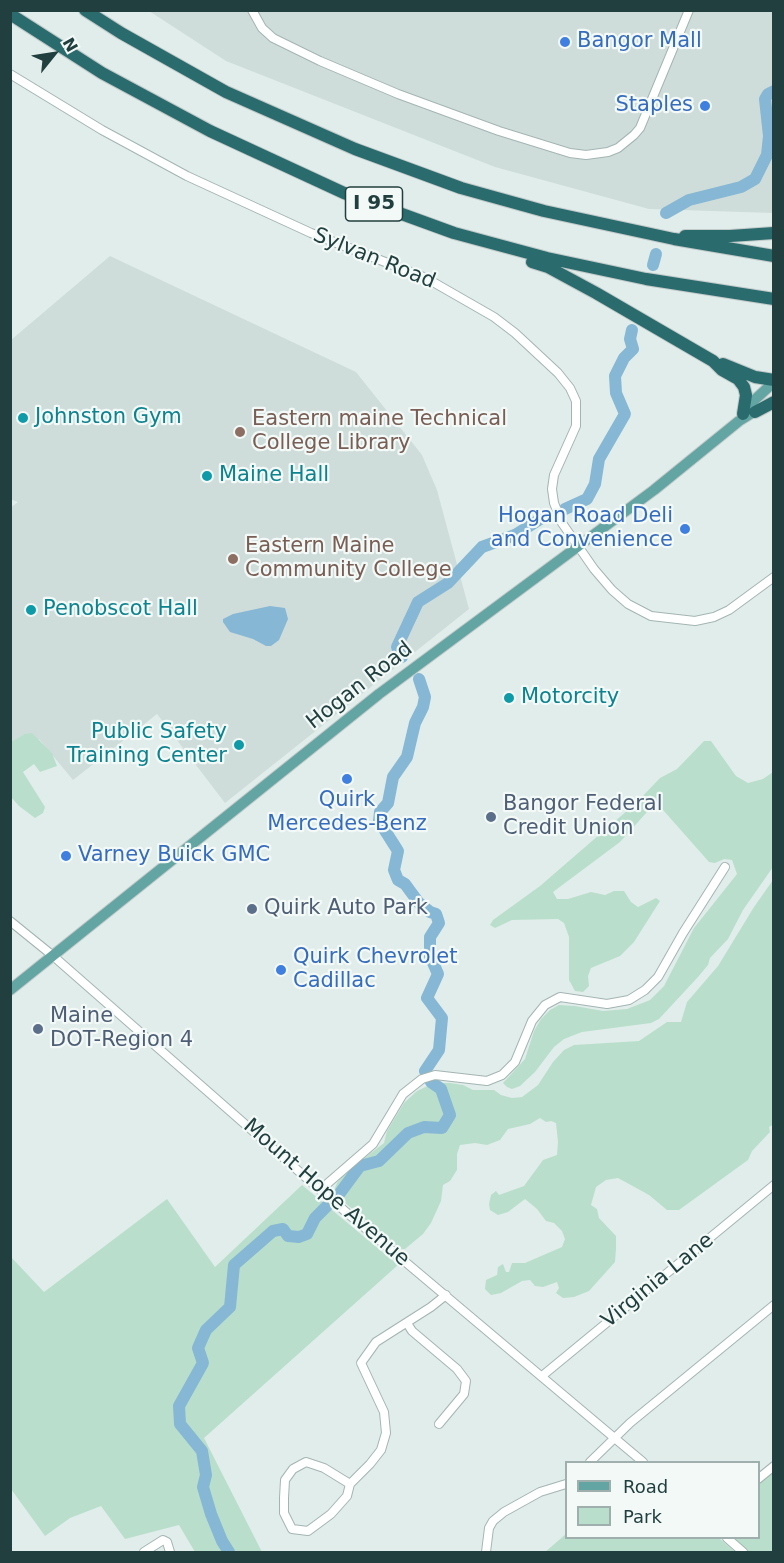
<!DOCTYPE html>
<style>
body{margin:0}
#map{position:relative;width:784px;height:1563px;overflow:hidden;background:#e1edea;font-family:"DejaVu Sans",sans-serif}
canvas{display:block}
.frame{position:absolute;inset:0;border:12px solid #203f3e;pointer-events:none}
.legend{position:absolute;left:565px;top:1461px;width:195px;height:78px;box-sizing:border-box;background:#f2f9f7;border:2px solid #9eafad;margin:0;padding:8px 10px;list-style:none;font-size:18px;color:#203f3e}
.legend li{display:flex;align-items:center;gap:12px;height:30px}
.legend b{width:30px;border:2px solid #9eafad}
.north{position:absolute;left:24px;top:24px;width:60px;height:60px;-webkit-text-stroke:4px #f2f9f7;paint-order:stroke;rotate:60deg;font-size:16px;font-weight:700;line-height:24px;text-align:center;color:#203f3e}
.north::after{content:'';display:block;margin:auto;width:21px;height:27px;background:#203f3e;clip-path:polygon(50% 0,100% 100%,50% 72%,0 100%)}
</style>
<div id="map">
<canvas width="784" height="1563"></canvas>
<div class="frame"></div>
<ul class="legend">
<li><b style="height:8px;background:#63a5a3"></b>Road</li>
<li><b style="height:16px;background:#b9dfcc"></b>Park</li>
</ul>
<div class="north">N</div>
</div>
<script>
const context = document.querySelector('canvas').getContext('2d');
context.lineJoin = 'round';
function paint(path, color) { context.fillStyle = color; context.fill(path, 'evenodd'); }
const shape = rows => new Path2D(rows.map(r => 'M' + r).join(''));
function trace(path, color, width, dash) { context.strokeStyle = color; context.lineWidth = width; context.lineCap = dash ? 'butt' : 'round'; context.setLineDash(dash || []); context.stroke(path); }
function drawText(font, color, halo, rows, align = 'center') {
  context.font = font + ' "DejaVu Sans",sans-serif'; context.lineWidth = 4.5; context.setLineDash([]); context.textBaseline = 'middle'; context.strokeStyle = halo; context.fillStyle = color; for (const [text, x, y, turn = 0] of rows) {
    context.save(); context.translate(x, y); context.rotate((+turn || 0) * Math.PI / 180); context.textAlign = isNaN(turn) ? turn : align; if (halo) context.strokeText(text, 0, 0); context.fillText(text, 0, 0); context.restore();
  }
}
paint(shape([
 [149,11,773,11,773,213,649,209,495,167,226,61],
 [110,256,356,372,422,455,437,490,469,609,225,803,157,714,73,780,39,739,11,760,10,508,18,502,10,499,11,340]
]), '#cfddda');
paint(shape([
 [32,733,52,753,57,766,40,772,34,764,23,772,45,807,43,813,35,818,19,806,10,796,11,742,25,734],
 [704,741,711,741,736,776,748,783,763,779,773,772,773,867,743,910,728,939,710,958,708,965,698,977,659,1019,651,1023,582,1032,564,1039,554,1047,535,1072,520,1086,512,1089,507,1087,503,1083,525,1059,534,1031,541,1019,550,1010,559,1005,575,1006,603,1011,627,1009,650,1000,664,986,694,928,737,874,732,860,724,859,715,863,709,862,656,802,620,842,553,892,557,899,568,899,591,892,605,895,614,891,624,891,631,902,638,907,656,898,660,901,634,942,620,956,591,968,588,976,589,986,583,992,575,991,569,980,569,937,564,923,558,919,512,920,495,928,490,925,493,920,540,886,636,803,660,778,677,769],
 [773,880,774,1124,769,1127,770,1132,752,1151,748,1160,679,1210,667,1210,649,1195,618,1178,606,1180,596,1187,591,1205,597,1209,599,1218,616,1236,616,1249,615,1262,589,1291,574,1297,563,1298,556,1293,559,1288,557,1282,543,1287,535,1286,530,1280,522,1281,501,1293,491,1295,485,1289,486,1280,497,1275,498,1267,503,1264,506,1272,509,1272,512,1263,525,1263,562,1247,565,1239,562,1231,554,1223,546,1221,537,1209,525,1199,508,1212,498,1215,490,1210,489,1204,491,1195,496,1191,499,1195,524,1186,543,1160,557,1155,558,1142,556,1123,551,1121,546,1122,540,1118,530,1124,508,1129,500,1140,487,1145,475,1143,460,1145,457,1154,457,1170,450,1181,443,1185,441,1201,431,1223,423,1234,405,1249,401,1249,333,1193,337,1183,346,1172,384,1143,387,1131,404,1103,417,1091,434,1083,450,1083,463,1085,473,1090,494,1090,501,1095,512,1098,522,1097,538,1085,553,1062,564,1050,574,1045,639,1041,667,1022,681,1022,687,1002,718,966,754,907],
 [302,1185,398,1265,204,1438,262,1552,195,1552,179,1525,125,1539,101,1506,70,1518,45,1536,11,1489,11,1257,44,1292,167,1199,215,1267],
 [773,1470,773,1552,747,1552,733,1538,758,1538,759,1483],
 [566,1534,566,1538,719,1538,735,1552,545,1552]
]), '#b9dfcc');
paint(shape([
 [270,606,285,608,288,619,279,640,271,646,266,646,253,639,230,632,223,622,223,619,233,614]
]), '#86b7d5');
trace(shape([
 [666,213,689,200,741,187,755,179,767,155,769,136,765,99,768,94,774,91],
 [653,265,656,254],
 [565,509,587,499,595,484,599,459,625,414,616,393,615,376,624,358,633,349,630,339,632,330],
 [402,657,397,647,418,602,448,583,482,547,515,535,542,518],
 [340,1193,360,1166,379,1161,408,1133,424,1127,442,1128,450,1115,441,1089,431,1082,425,1071,439,1050,442,1018,427,998,438,974,430,956,430,937,439,923,436,914,430,912,419,903,405,884,398,880,394,870,398,851,379,821,380,812,388,803,393,777,407,757,415,723,423,707,425,697,419,679],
 [229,1552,222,1541,211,1514,203,1487,206,1475,202,1451,180,1424,179,1406,203,1363,198,1348,206,1330,230,1307,234,1265,273,1231,283,1229,288,1236,299,1237,307,1234,315,1218,327,1206]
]), '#86b7d5', 12);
const minor = shape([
 [252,10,262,28,273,38,320,61,398,94,499,131,570,153,586,155,608,152,618,148,634,135,640,128,689,10],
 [10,74,102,130,187,176,311,233,426,278,494,317,515,333,558,373,570,388,576,401,576,426,554,475,552,489,554,503,562,523,594,569,612,590,628,604,651,616,695,621,714,617,729,610,774,577],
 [10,921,52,955,327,1196,643,1462],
 [320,1190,373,1144,403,1094,422,1079,435,1075,487,1081,502,1075,515,1062,532,1021,545,1005,560,997,607,1004,629,1000,645,990,658,977,683,933,725,867],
 [407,1323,412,1331,457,1369,466,1381,464,1394,439,1424],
 [542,1376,774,1185],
 [590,1462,630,1423,774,1305],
 [758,1479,774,1466],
 [350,1484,324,1468,306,1462,293,1469,285,1480,284,1498,284,1513,292,1529,308,1531,331,1514,347,1496,350,1484,370,1464,381,1450,386,1433,384,1412,361,1363,376,1342,431,1307,446,1295],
 [727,1538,743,1552],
 [144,1552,163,1540,167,1542,170,1552],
 [486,1552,489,1528,493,1521,504,1512,540,1492,566,1484]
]);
const major = shape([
 [743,414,749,405,774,382],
 [10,990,379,694,654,490,739,421,752,413]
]);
const highway = shape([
 [85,10,121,33,226,92,355,149,461,188,544,211,674,239,774,256],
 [10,14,102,73,210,131,344,193,454,233,547,258,646,279,774,299],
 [685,236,730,236,774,233],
 [532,262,548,267,596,293,713,361,722,370,738,379,744,387,746,395,743,414],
 [723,364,755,377,774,380],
 [755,412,774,402]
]);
trace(minor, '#a3b5b3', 10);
trace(major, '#c1c9c9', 12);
trace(highway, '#c1c9c9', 14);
trace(minor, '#fff', 8);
trace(major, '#63a5a3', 10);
trace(highway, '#2a6b6d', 12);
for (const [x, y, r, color] of [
 [565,42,6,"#3f7fe0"],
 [705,106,6,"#3f7fe0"],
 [23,418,6,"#0f9aa8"],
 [240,432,6,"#8d6e63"],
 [207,476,6,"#0f9aa8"],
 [685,529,6,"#3f7fe0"],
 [233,559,6,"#8d6e63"],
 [31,610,6,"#0f9aa8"],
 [509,698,6,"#0f9aa8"],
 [239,745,6,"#0f9aa8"],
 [347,779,6,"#3f7fe0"],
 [491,817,6,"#5c6f8a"],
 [66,856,6,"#3f7fe0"],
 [252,909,6,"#5c6f8a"],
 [281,970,6,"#3f7fe0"],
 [38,1029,6,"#5c6f8a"]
]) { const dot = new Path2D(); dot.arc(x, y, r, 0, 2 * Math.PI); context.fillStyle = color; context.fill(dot); trace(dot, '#f2f9f7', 2); }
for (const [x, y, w] of [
 [374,204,57]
]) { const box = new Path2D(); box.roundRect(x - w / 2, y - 17, w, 34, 4.5); context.fillStyle = '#f2f9f7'; context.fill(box); trace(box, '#203f3e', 1.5); }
drawText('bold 20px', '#203f3e', null, [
 ["I 95",374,204]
]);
drawText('21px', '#366cbe', '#f2f9f7', [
 ["Bangor Mall",577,42],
 ["Staples",693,106,"right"],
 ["Hogan Road Deli",673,517,"right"],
 ["and Convenience",673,541,"right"],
 ["Quirk",347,801,"center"],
 ["Mercedes-Benz",347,825,"center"],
 ["Varney Buick GMC",78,856],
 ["Quirk Chevrolet",293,958],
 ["Cadillac",293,982]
], 'left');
drawText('21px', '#203f3e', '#f2f9f7', [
 ["Sylvan Road",374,259,22],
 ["Hogan Road",360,686,-38],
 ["Mount Hope Avenue",326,1193,41],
 ["Virginia Lane",658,1281,-39]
]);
drawText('21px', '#0d838f', '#f2f9f7', [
 ["Johnston Gym",35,418],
 ["Maine Hall",219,476],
 ["Penobscot Hall",43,610],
 ["Motorcity",521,698],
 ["Public Safety",227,733,"right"],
 ["Training Center",227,757,"right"]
], 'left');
drawText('21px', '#785e54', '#f2f9f7', [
 ["Eastern maine Technical",252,420],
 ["College Library",252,444],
 ["Eastern Maine",245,547],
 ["Community College",245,571]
], 'left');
drawText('21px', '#4e5e75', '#f2f9f7', [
 ["Bangor Federal",503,805],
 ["Credit Union",503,829],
 ["Quirk Auto Park",264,909],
 ["Maine",50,1017],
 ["DOT-Region 4",50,1041]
], 'left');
</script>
